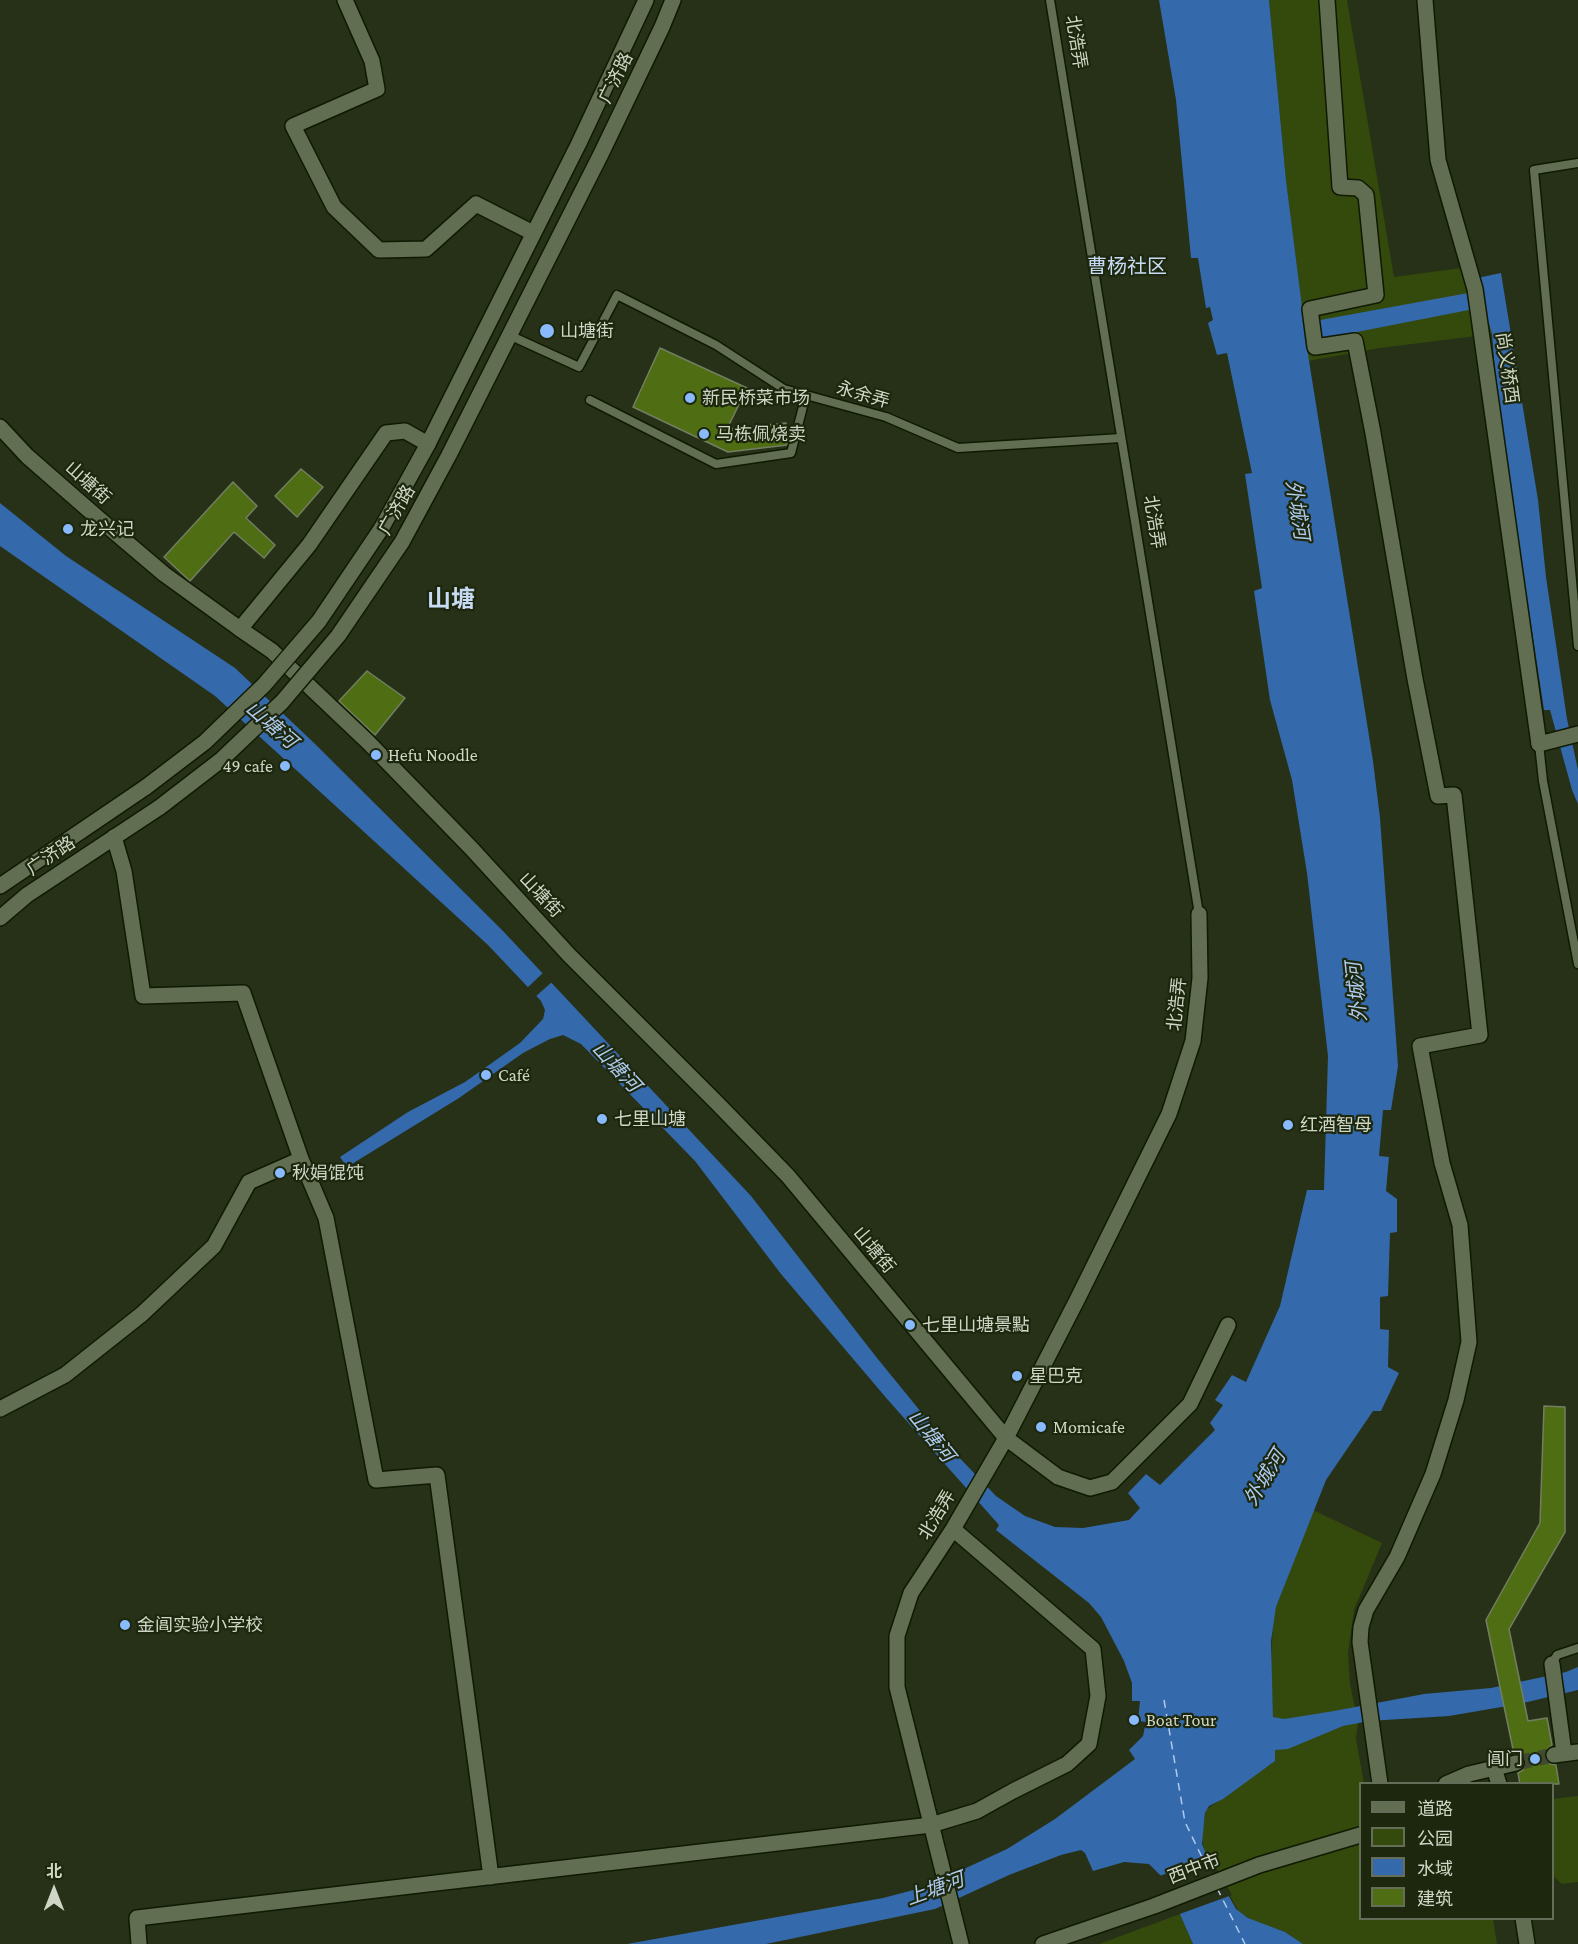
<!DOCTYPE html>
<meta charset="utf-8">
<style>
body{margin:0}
#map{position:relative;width:1578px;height:1944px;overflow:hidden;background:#273117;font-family:"Crimson Pro","Noto Sans SC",serif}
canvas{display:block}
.legend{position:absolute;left:1359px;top:1782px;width:195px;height:138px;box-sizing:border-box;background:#1d270d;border:2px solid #646d57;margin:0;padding:8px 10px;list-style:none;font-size:18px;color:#cfd6c6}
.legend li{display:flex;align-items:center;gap:12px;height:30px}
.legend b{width:30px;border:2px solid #646d57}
.north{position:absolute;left:24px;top:1860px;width:60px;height:60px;-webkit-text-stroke:4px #1d270d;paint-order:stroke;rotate:0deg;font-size:16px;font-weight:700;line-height:24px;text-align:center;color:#cfd6c6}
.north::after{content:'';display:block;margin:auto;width:21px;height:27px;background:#cfd6c6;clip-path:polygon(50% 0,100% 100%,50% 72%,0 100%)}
</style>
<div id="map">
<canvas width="1578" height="1944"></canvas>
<ul class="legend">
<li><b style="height:8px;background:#616e51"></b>道路</li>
<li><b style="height:16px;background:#34490c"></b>公园</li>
<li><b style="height:16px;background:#3469ab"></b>水域</li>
<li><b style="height:16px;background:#4f6d12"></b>建筑</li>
</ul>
<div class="north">北</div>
</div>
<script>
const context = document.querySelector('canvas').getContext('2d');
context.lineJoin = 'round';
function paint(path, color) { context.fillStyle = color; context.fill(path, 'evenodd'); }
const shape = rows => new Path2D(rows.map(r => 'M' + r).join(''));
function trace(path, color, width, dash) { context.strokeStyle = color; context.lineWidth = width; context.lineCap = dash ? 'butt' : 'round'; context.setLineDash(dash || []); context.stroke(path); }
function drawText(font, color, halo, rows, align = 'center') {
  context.font = font + ' "Crimson Pro","Noto Sans SC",serif'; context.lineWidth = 4.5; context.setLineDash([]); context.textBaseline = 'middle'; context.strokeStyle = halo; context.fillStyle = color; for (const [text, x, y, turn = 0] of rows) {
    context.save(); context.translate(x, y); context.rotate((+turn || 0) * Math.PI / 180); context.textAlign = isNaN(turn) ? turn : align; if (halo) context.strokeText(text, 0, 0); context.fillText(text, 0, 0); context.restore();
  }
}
paint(shape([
 [1269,0,1347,0,1394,277,1469,267,1477,278,1492,334,1380,348,1308,361,1286,180],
 [1313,1510,1382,1543,1354,1610,1348,1653,1350,1684,1358,1722,1356,1739,1364,1783,1360,1784,1360,1918,1493,1919,1497,1944,1303,1944,1285,1932,1254,1921,1239,1912,1204,1850,1202,1838,1206,1810,1275,1761,1271,1668,1273,1622,1276,1607],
 [1578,1796,1578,1882,1562,1884,1553,1876,1553,1799],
 [1180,1914,1193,1944,1099,1944]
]), '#34490c');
paint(shape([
 [1159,0,1269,0,1286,180,1304,323,1479,291,1477,278,1501,273,1538,500,1546,577,1567,719,1578,770,1578,804,1572,790,1550,710,1544,710,1498,409,1492,334,1484,307,1306,342,1373,761,1380,818,1398,1066,1391,1110,1383,1110,1379,1156,1389,1157,1386,1191,1397,1199,1397,1232,1390,1233,1388,1296,1380,1297,1380,1329,1389,1330,1388,1367,1399,1373,1381,1411,1373,1411,1326,1480,1276,1607,1271,1641,1273,1717,1284,1719,1334,1711,1424,1694,1491,1688,1566,1672,1578,1667,1578,1690,1519,1704,1449,1716,1369,1721,1343,1726,1288,1749,1275,1750,1275,1761,1223,1799,1209,1806,1205,1813,1202,1844,1208,1859,1236,1909,1248,1918,1285,1932,1303,1944,1193,1944,1165,1880,1149,1864,1124,1862,1093,1871,1085,1853,1081,1850,1061,1855,1009,1875,935,1909,766,1944,627,1944,883,1898,925,1887,1007,1849,1055,1819,1135,1759,1129,1750,1143,1736,1146,1722,1138,1721,1140,1701,1132,1701,1132,1683,1124,1661,1101,1617,1089,1603,996,1530,999,1525,888,1400,781,1274,695,1161,581,1044,563,1035,550,1039,523,1053,459,1098,347,1167,340,1157,408,1112,465,1082,520,1043,543,1019,545,1010,541,1001,488,945,215,696,0,546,0,503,66,556,235,668,313,742,503,931,751,1196,877,1358,952,1450,996,1496,1025,1516,1055,1527,1083,1528,1129,1520,1140,1508,1128,1493,1146,1474,1160,1485,1215,1430,1210,1423,1223,1405,1215,1400,1232,1375,1246,1382,1280,1306,1307,1190,1324,1190,1328,1056,1307,873,1292,780,1270,700,1254,591,1262,588,1245,474,1252,473,1227,353,1217,355,1208,323,1213,320,1210,307,1206,308,1198,258,1191,258,1176,100]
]), '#3469ab');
paint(shape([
 [545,971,553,981,534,998,526,989],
 [1210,1857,1232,1895,1177,1915,1162,1882,1157,1877]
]), '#273117');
trace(shape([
 [1164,1700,1185,1822,1211,1876],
 [1217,1888,1245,1944]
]), '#aecaee', 1.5, [8, 6]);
const building = shape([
 [660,348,747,388,727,429,786,423,787,445,728,452,633,407,660,348],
 [301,469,323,487,297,517,275,496,301,469],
 [233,482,257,506,246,518,275,545,264,558,234,532,190,581,164,557,233,482],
 [367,671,405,698,375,735,339,701,367,671],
 [1544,1406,1565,1407,1565,1532,1509,1629,1528,1721,1547,1718,1552,1745,1545,1751,1544,1757,1550,1764,1556,1765,1559,1784,1520,1784,1518,1773,1523,1770,1526,1761,1523,1756,1514,1754,1486,1620,1540,1523,1544,1406]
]);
paint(building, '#4f6d12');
trace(building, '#727f62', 1.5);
trace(shape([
 [1516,1763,1554,1755]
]), '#404a31', 15, [15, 8]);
const lane = shape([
 [1050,0,1199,914],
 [1578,163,1534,170,1578,646],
 [509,335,579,367,617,295,716,345,784,389,886,417,958,448,1121,438],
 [590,400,716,464,791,453,806,395],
 [1539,744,1543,781,1578,964],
 [1552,1664,1557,1655,1578,1648]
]);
const street = shape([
 [345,0,372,61,377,89,293,126,334,207,379,250,426,249,476,204,533,233],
 [1327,0,1340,187,1358,188,1366,195,1376,295,1310,309,1315,347,1355,341,1373,433,1415,679,1438,796,1454,795,1480,1035,1420,1046,1442,1163,1460,1225,1469,1342,1456,1400,1433,1474,1397,1557,1366,1610,1361,1627,1360,1642,1380,1784],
 [1425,0,1438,160,1475,289,1478,310,1539,744],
 [428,444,405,431,386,433,309,545,240,629,272,651,368,742,471,848,569,955,717,1103,788,1176,1006,1438,1058,1477,1090,1488,1112,1482,1190,1404,1228,1325],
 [114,837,124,871,143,996,243,993,301,1159,326,1218,376,1480,437,1475,491,1877],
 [0,1409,65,1375,142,1314,214,1246,249,1182,301,1159],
 [1552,1664,1564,1753],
 [1494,1768,1499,1784],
 [1523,1918,1527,1944],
 [139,1944,137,1918,931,1825,977,1811,1013,1791,1067,1764,1089,1744,1098,1696,1093,1649,953,1529],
 [961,1944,897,1687,897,1636,911,1593,953,1529,1006,1438,1078,1298,1169,1114,1193,1041,1200,978,1199,914]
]);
const secondary = shape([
 [0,427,27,456,98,518,164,574,240,629],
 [381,529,428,444,579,143,646,0],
 [402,542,449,455,601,154,662,27,673,0],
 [1539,744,1578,734],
 [0,886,146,787],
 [0,918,27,895,160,807],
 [1554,1755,1578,1752],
 [1446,1784,1469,1774,1516,1763],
 [1043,1944,1154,1906,1259,1865,1360,1835]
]);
trace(lane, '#101902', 11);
trace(street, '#101902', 18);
trace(secondary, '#101902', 18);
trace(lane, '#616e51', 8);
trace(street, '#616e51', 15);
trace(secondary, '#616e51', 15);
const secondaryBridge = shape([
 [146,787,205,742,264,685,319,621,381,529],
 [160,807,221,760,282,702,338,636,402,542]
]);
trace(secondaryBridge, '#101902', 18, []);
trace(secondaryBridge, '#616e51', 15);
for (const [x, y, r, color] of [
 [547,331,8,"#88bafc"],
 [690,398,6,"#88bafc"],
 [704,434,6,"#88bafc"],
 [68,529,6,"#88bafc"],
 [376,755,6,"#88bafc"],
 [285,766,6,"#88bafc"],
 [486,1075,6,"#88bafc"],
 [602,1119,6,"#88bafc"],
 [1288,1125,6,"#88bafc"],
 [280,1173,6,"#88bafc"],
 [910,1325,6,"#88bafc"],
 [1017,1376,6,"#88bafc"],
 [1041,1427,6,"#88bafc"],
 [125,1625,6,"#88bafc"],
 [1134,1720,6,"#88bafc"],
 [1535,1759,6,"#88bafc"]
]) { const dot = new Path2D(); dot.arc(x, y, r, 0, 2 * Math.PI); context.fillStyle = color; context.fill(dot); trace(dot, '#1d270d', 2); }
drawText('18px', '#cfd6c6', '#1d270d', [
 ["北浩弄",1076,42,81],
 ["广济路",616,78,-64],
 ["尚义桥西",1507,368,82],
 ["永余弄",863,395,16],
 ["山塘街",88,483,42],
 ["广济路",397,510,-60],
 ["北浩弄",1154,522,81],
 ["广济路",51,856,-34],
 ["山塘街",541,895,47],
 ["北浩弄",1177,1004,-84],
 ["山塘街",874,1250,50],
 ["北浩弄",937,1515,-59],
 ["西中市",1194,1869,-21]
]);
drawText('18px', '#cfd6c6', '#1d270d', [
 ["山塘街",560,331],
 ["新民桥菜市场",702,398],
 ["马栋佩烧卖",716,434],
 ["龙兴记",80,529],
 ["Hefu Noodle",388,755],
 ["49 cafe",273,766,"right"],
 ["Café",498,1075],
 ["七里山塘",614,1119],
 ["红酒智母",1300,1125],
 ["秋娟馄饨",292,1173],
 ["七里山塘景點",922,1325],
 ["星巴克",1029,1376],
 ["Momicafe",1053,1427],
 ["金阊实验小学校",137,1625],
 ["Boat Tour",1146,1720],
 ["阊门",1523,1759,"right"]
], 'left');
drawText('20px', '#c8dbf4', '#1d270d', [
 ["曹杨社区",1127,267]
]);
drawText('italic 20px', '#aecaee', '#1d270d', [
 ["外城河",1297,510,81],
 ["山塘河",271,725,41],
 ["外城河",1357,992,-96],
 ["山塘河",616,1067,47],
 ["山塘河",931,1436,51],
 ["外城河",1265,1478,-59],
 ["上塘河",935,1889,-20]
]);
drawText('bold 24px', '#c8dbf4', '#1d270d', [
 ["山塘",451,600]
]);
</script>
